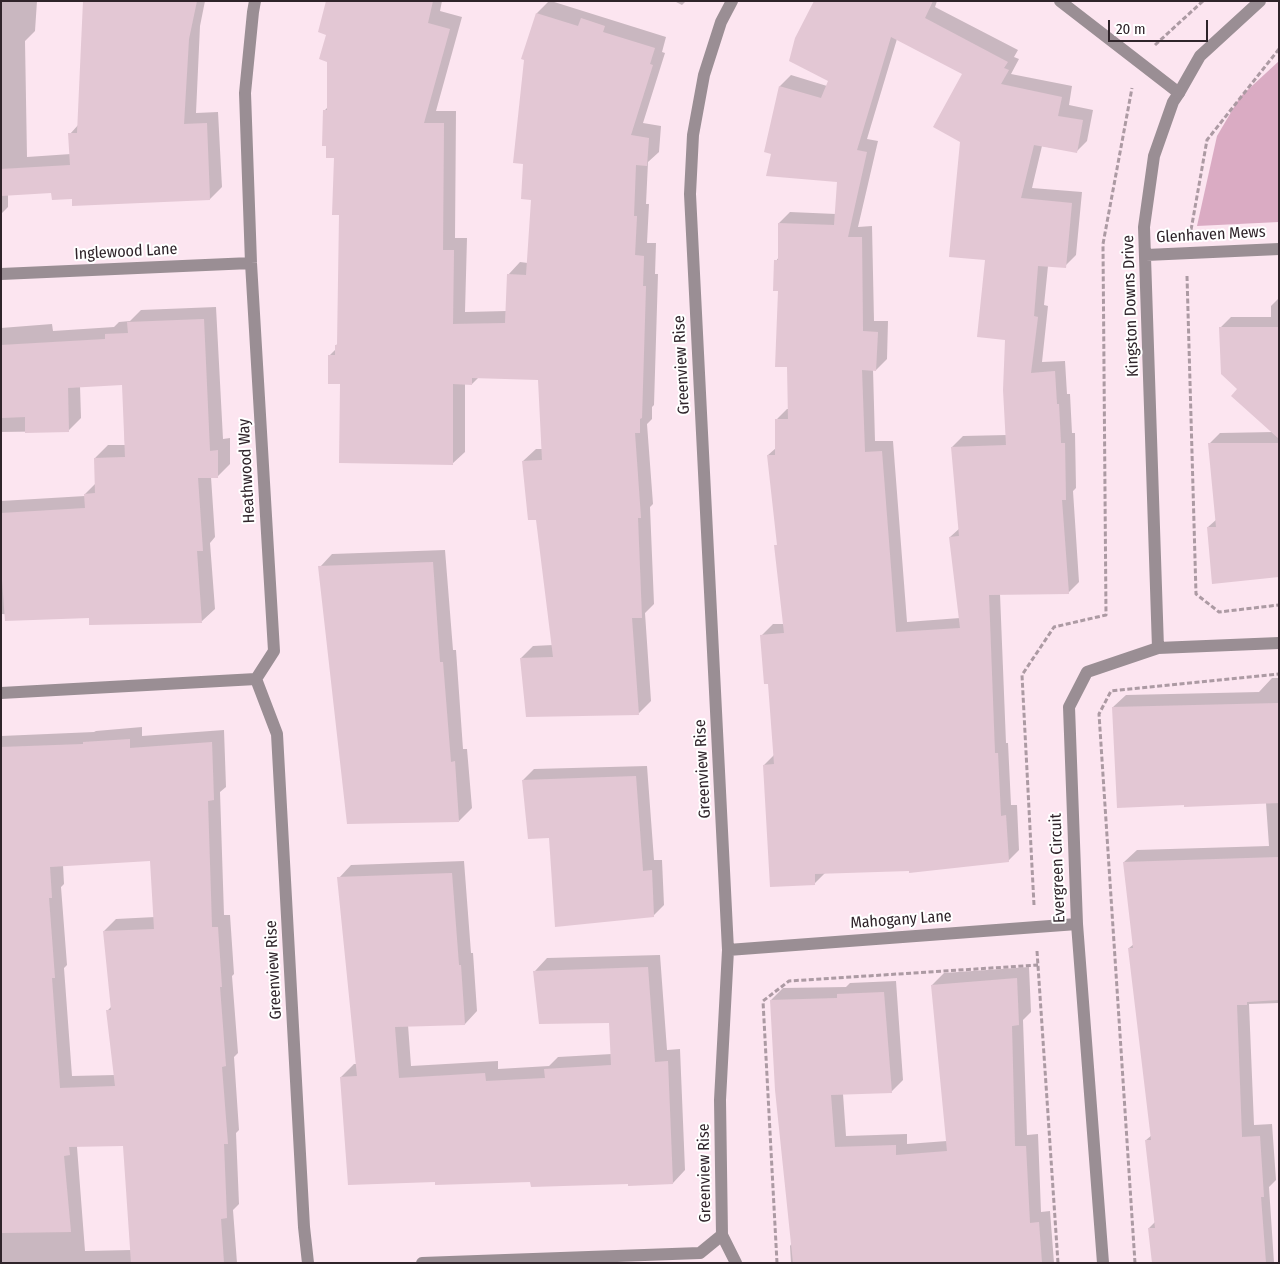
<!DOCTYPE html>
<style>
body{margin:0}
#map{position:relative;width:1280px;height:1264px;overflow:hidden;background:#fce5f0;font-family:"Fira Sans Condensed",sans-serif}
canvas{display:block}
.frame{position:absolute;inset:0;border:2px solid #2f242a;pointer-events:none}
.scale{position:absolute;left:1108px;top:20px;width:100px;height:22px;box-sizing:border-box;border:2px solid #2f242a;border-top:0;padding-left:6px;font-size:15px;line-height:18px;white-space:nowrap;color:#2f242a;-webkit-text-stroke:4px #fff;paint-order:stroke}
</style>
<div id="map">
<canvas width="1280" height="1264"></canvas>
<div class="frame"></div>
<div class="scale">20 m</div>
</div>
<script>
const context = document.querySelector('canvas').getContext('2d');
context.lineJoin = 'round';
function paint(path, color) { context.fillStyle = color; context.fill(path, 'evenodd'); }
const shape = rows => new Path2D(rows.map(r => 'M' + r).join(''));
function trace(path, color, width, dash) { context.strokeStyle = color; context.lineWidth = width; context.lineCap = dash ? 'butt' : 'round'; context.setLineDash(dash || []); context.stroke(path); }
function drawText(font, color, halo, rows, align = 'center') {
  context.font = font + ' "Fira Sans Condensed",sans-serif'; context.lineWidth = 4; context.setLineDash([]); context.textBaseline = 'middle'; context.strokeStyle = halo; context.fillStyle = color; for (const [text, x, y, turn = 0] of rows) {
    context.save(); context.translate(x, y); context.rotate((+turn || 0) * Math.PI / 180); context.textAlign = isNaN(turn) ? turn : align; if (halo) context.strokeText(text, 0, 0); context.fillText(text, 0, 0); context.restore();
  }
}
paint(shape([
 [1279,61,1279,222,1197,226,1217,136,1240,97]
]), '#daabc3');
paint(shape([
 [1,1,37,1,35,31,25,41,27,157,71,154,70,134,79,124,85,1,205,1,200,26,196,113,218,112,222,187,210,199,73,198,53,191,8,194,8,207,1,214],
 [336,1,442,1,440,11,462,17,436,111,456,111,455,238,467,238,465,312,507,311,508,275,520,262,528,263,532,199,537,13,549,1,551,1,666,37,662,52,665,53,643,123,661,126,659,152,648,162,646,204,649,204,647,243,656,243,655,274,658,274,654,405,652,407,652,419,647,424,653,504,650,507,654,604,645,613,651,701,639,713,521,658,533,646,553,645,537,519,523,461,536,449,542,449,540,378,479,377,472,384,465,384,465,452,452,464,341,382,329,356,337,348,336,345,338,344,340,214,335,157,324,111,328,107],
 [674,1,686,1,682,5],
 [816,1,937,1,935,7,1018,50,1014,57,1019,59,1011,74,1072,86,1069,105,1093,110,1087,141,1076,152,1042,146,1032,188,1082,192,1076,255,1065,266,1048,266,1044,305,1048,306,1042,362,1065,361,1067,394,1070,394,1072,433,1075,433,1076,488,1073,491,1079,582,1068,593,1000,594,1006,743,1008,743,1011,805,1017,805,1019,850,1008,861,910,869,826,872,815,883,764,765,774,755,769,682,762,635,773,624,784,624,776,546,778,543,768,455,776,448,776,420,787,409,789,409,788,366,776,261,779,257,779,223,790,212,836,214,838,181,772,153,780,86,791,75,827,86,829,80],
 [897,39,963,73,961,141,987,259,1006,339,1007,435,963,436,952,447,960,528,950,537,960,618,907,622,893,441,875,441,873,369,876,370,887,359,888,321,874,321,872,226,858,227,878,141,867,139],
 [1279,298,1279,576,1208,527,1217,519,1210,443,1220,433,1274,432,1239,389,1220,328,1231,317,1271,317,1271,306],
 [216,307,223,439,230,438,230,464,217,477,211,477,215,537,210,543,215,609,202,621,1,614,1,501,85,496,85,494,96,483,95,458,108,445,125,445,123,384,80,386,81,418,68,431,1,432,1,328,52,324,53,331,114,327,119,322,130,321,141,310],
 [445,550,453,650,456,650,463,749,467,749,472,808,459,821,320,567,332,554],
 [1272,678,1279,678,1279,1003,1249,1004,1254,1125,1272,1124,1276,1180,1269,1187,1274,1263,1153,1263,1149,1228,1155,1222,1146,1140,1152,1135,1129,948,1134,944,1124,862,1137,850,1269,846,1266,803,1113,707,1126,695,1259,692],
 [142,727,142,736,224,730,226,787,220,792,224,915,230,915,234,974,232,976,238,1053,234,1057,239,1130,236,1133,239,1204,233,1210,237,1263,1,1263,1,736,94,732,96,731],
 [151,860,155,917,116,919,104,931,112,1006,108,1010,115,1075,72,1076,64,968,67,965,61,887,64,884,63,865],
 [78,1145,124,1145,132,1250,85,1251,77,1147],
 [647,766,654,860,662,860,664,905,653,916,550,837,523,780,534,769],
 [464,861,471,953,473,953,477,1011,465,1024,408,1025,411,1066,498,1061,498,1069,549,1066,558,1057,612,1054,610,1022,535,971,547,958,660,955,667,1050,680,1049,685,1170,673,1183,531,1180,436,1180,341,1077,354,1064,358,1064,339,878,351,865],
 [1029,967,1031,1012,1023,1020,1027,1135,1038,1134,1041,1212,1050,1211,1054,1263,791,1263,790,1246,792,1243,771,1000,783,988,846,987,850,983,896,981,903,1080,891,1092,843,1094,846,1136,907,1134,907,1144,947,1141,932,985,944,973]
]), '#0003');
paint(shape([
 [83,1,197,1,189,39,184,124,207,123,210,200,72,206,72,199,52,200,51,193,1,196,1,169,70,165,68,133,77,133],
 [326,1,433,1,428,23,450,29,424,123,444,123,443,250,454,250,453,324,505,323,507,274,526,275,531,200,521,199,523,164,513,163,524,60,521,59,536,13,578,26,581,18,605,26,603,32,655,48,650,64,653,65,631,135,649,138,647,166,636,165,634,216,637,216,635,255,644,256,643,286,646,286,642,418,640,419,640,433,635,433,641,518,638,518,642,618,632,618,639,715,526,717,520,658,553,657,536,520,528,520,522,461,542,460,538,380,472,378,472,385,453,384,453,465,339,463,340,384,328,384,328,355,335,355,335,345,337,345,339,215,332,215,334,158,326,158,326,146,322,146,323,110,327,110,327,62,319,59,326,35,318,32],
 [814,1,933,1,925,18,1008,62,1004,68,1009,70,1001,84,1062,97,1058,116,1083,120,1077,153,1034,145,1021,198,1072,203,1066,268,1038,266,1034,316,1038,317,1031,373,1055,371,1057,404,1059,404,1061,443,1065,443,1066,500,1062,500,1069,594,989,595,995,753,998,753,1001,816,1006,815,1009,862,909,873,909,871,815,874,815,885,770,887,763,765,774,764,768,684,764,684,760,635,784,633,774,545,777,545,767,455,775,455,775,419,788,419,787,367,775,367,778,291,773,291,774,260,778,260,778,223,834,225,837,182,766,176,771,154,764,152,779,86,821,98,828,81,789,61,795,38],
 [891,37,962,74,933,127,960,142,949,257,985,260,977,337,1005,340,1003,390,1006,445,951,447,959,536,949,537,960,628,896,632,882,451,865,452,862,370,876,371,878,332,863,331,862,237,848,237,867,152,857,150],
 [204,319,210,451,218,450,218,478,198,478,203,551,197,551,202,623,89,625,89,618,5,621,1,566,1,513,85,508,84,494,95,493,94,458,125,457,122,385,68,388,69,432,25,433,25,417,2,418,1,345,105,339,105,334,128,333,127,322],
 [1219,327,1279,327,1279,439,1231,396,1237,389,1221,374],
 [1208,443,1279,443,1279,577,1212,584,1207,527,1216,527],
 [433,562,440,662,443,662,451,762,455,761,459,822,347,824,318,566],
 [1279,703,1279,803,1184,807,1184,805,1117,808,1112,707],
 [130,739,130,748,212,742,214,800,208,801,212,927,218,927,222,987,220,987,226,1066,222,1067,228,1144,224,1144,227,1218,221,1219,224,1263,131,1263,123,1146,69,1147,70,1155,64,1156,71,1232,1,1233,1,747,83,744,83,742],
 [150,861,154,929,103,931,111,1010,106,1010,115,1086,60,1088,52,978,55,978,49,898,52,898,50,867],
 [636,776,643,871,652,870,654,917,555,927,549,838,528,839,522,780],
 [1279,857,1279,1000,1247,1002,1247,1005,1237,1005,1242,1137,1260,1136,1264,1197,1261,1197,1266,1263,1152,1263,1148,1228,1155,1228,1145,1140,1151,1140,1128,948,1133,948,1123,862],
 [452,873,459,965,461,965,465,1025,395,1027,399,1078,485,1073,486,1081,545,1078,544,1069,611,1065,609,1023,539,1024,533,971,648,967,655,1062,668,1061,673,1184,628,1186,628,1184,531,1187,530,1182,435,1185,435,1182,348,1185,340,1077,357,1076,337,877],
 [1017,978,1019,1025,1012,1026,1015,1146,1026,1146,1030,1223,1039,1222,1042,1263,793,1263,775,1090,770,1000,837,998,837,994,884,992,892,1093,831,1095,835,1147,896,1145,896,1155,947,1151,931,985]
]), '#e3c7d4');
trace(shape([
 [1155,45,1203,1],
 [1191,230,1207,140,1279,49],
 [1187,276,1196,594,1219,612,1279,605],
 [1034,905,1022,675,1054,627,1106,615,1103,244,1132,88],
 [1037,951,1058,1263],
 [777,1263,763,1001,789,981,1038,965],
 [1135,1263,1099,714,1111,691,1279,674]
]), '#ac9aa3', 3, [5, 2.5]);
trace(shape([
 [255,1,253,12,245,93,251,263,274,651,256,679],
 [1146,255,1279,249],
 [1,274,251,263],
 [1158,648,1144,227,1154,156,1173,102,1179,93],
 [256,679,277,734,304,1227,308,1263],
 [1,693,256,679],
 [728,950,1077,924],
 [722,1235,736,1263],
 [422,1263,700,1253,722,1235,720,1100,728,950,690,194,693,135,704,75,721,22,732,1],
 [1103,1263,1077,924,1069,707,1087,672,1158,648,1279,643]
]), '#9a8e94', 12);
trace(shape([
 [1060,1,1179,93,1200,56,1260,1]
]), '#9a8e94', 12);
drawText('16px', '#2f242a', '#fff', [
 ["Glenhaven Mews",1211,235,-3],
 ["Inglewood Lane",126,252,-3],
 ["Kingston Downs Drive",1131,306,-92],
 ["Greenview Rise",682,365,-93],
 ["Heathwood Way",247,471,-93],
 ["Greenview Rise",703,769,-93],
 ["Evergreen Circuit",1058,868,-92],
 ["Mahogany Lane",901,920,-4],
 ["Greenview Rise",274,970,-93],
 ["Greenview Rise",705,1173,-91]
]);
</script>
